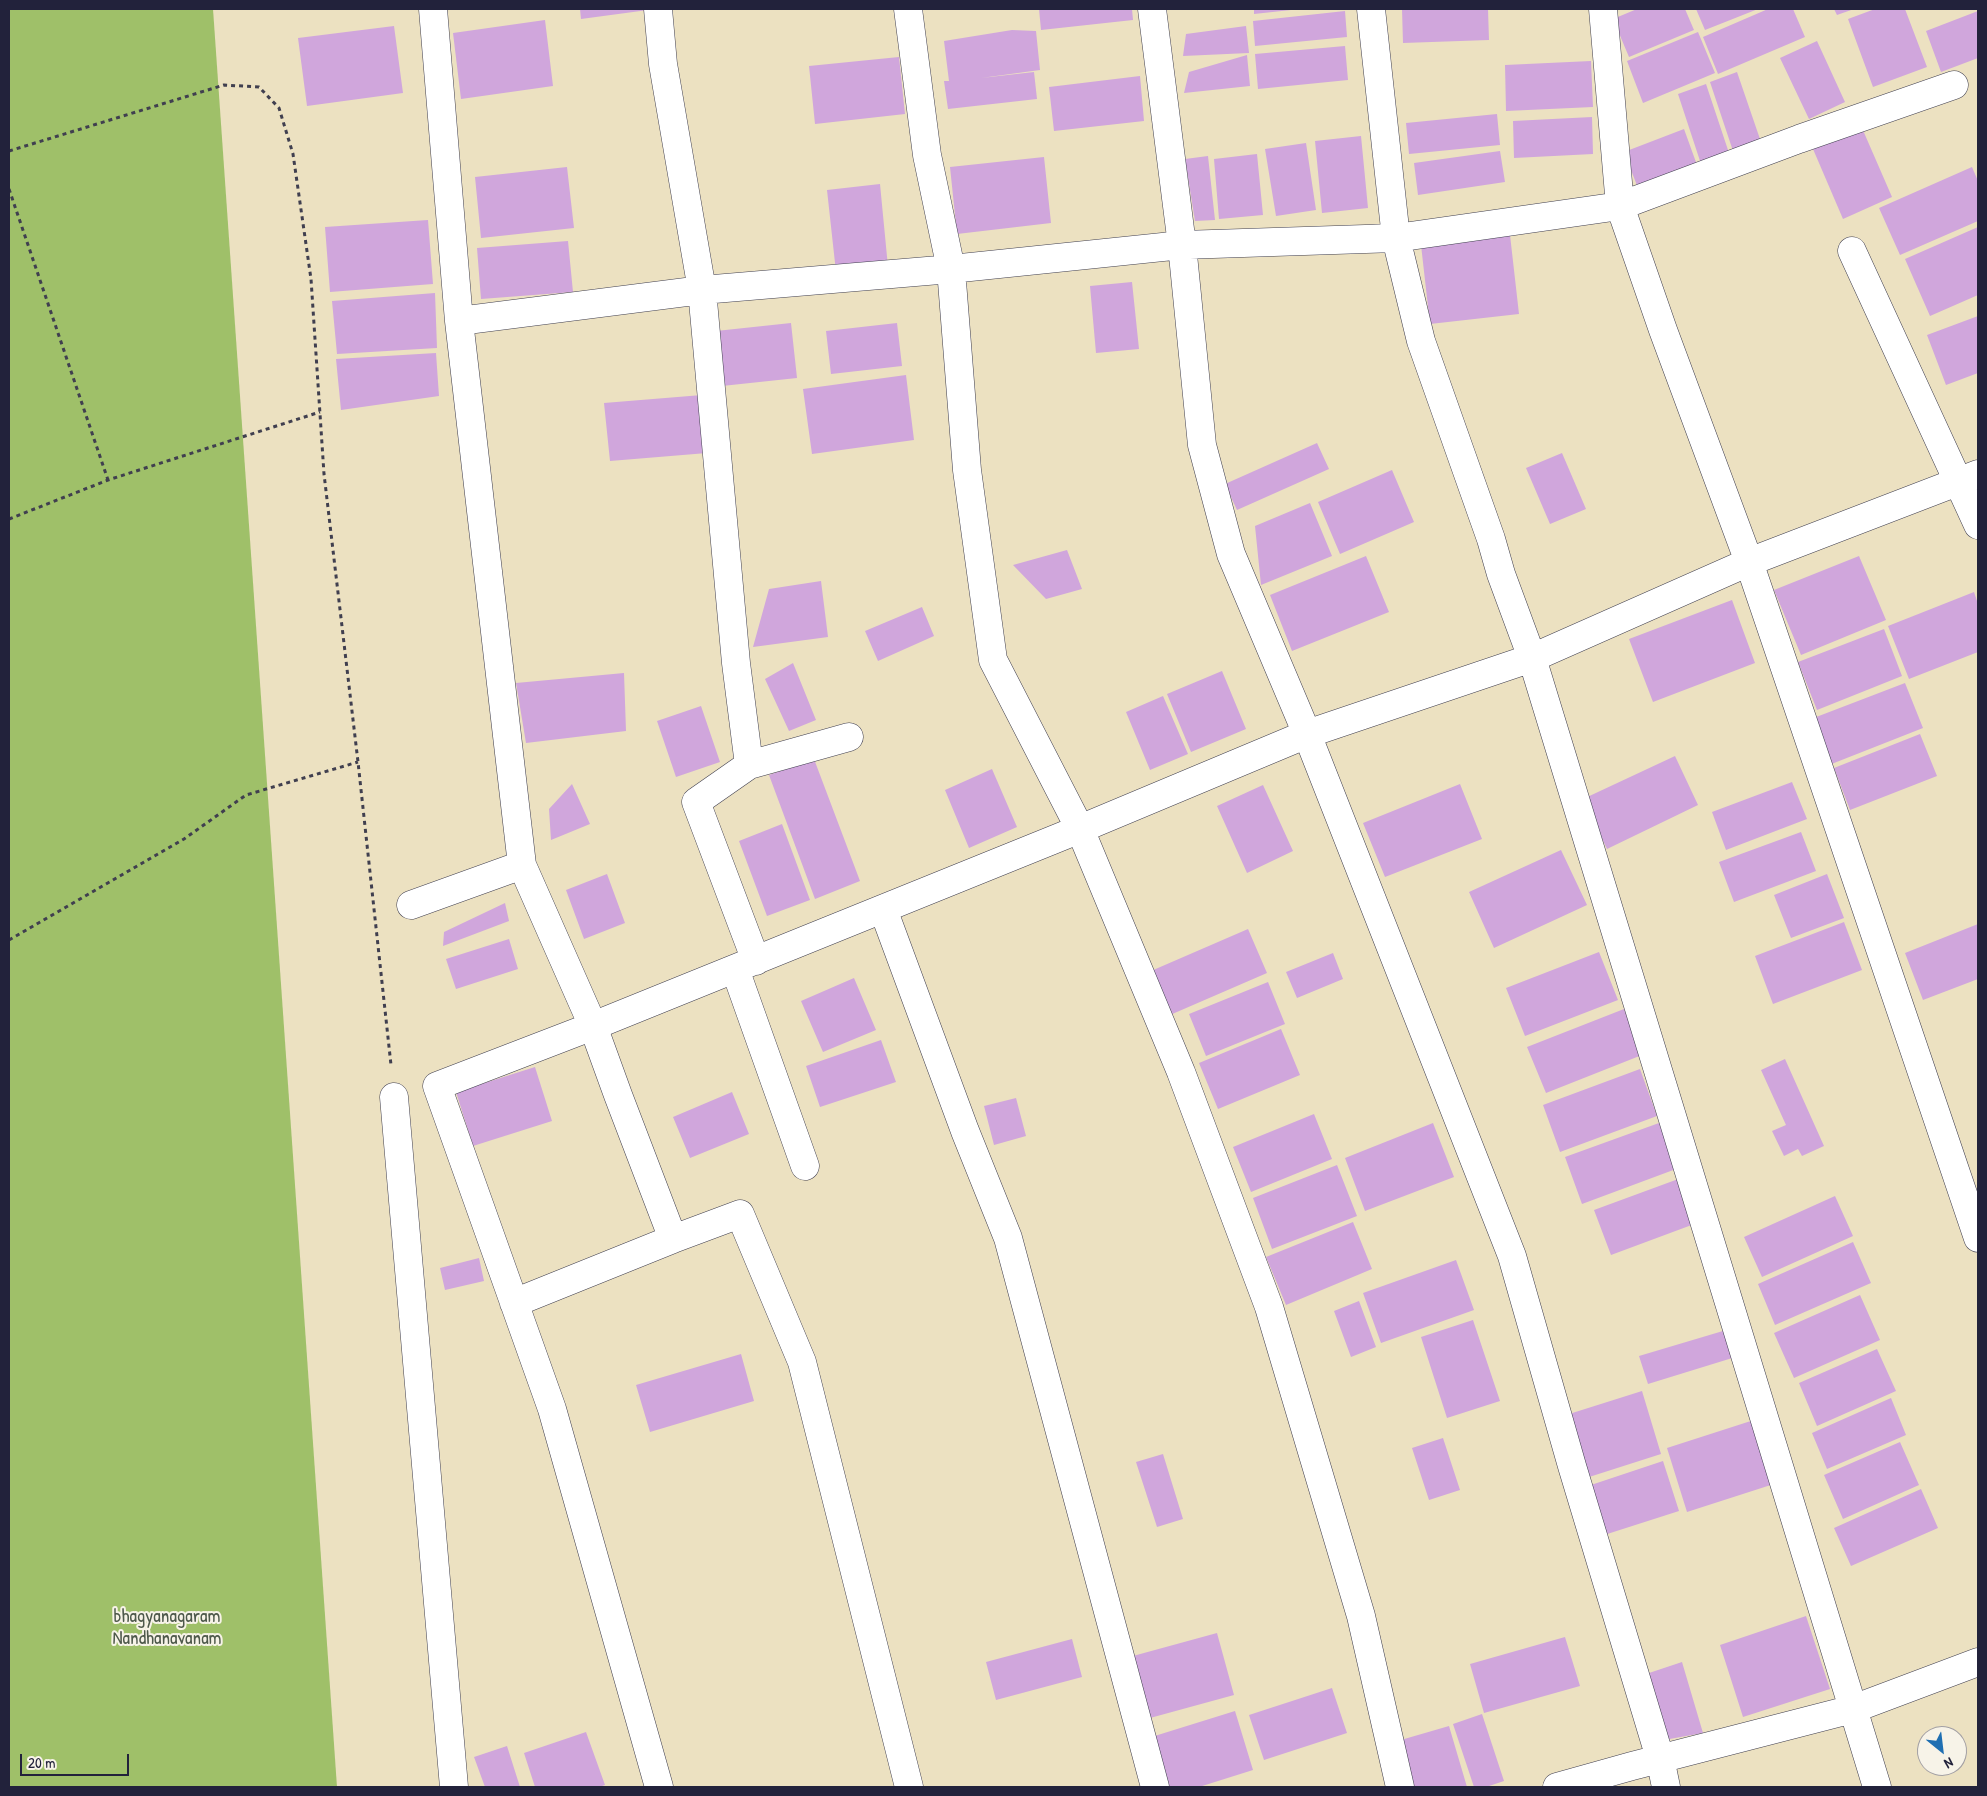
<!DOCTYPE html>
<style>
body{margin:0}
#map{position:relative;width:1987px;height:1796px;overflow:hidden;background:#ece1c1;font-family:"Patrick Hand",sans-serif}
canvas{display:block}
.frame{position:absolute;inset:0;border:10px solid #22223b;pointer-events:none}
.north{position:absolute;left:1917px;top:1726px;width:50px;height:50px;box-sizing:border-box;background:#f7f3e8;border:1px solid #a29fa3;border-radius:50%;rotate:151deg;font-size:14px;font-weight:700;line-height:20px;text-align:center;color:#22223b}
.north::after{content:'';display:block;margin:auto;width:18px;height:22px;background:#1f6fb2;clip-path:polygon(50% 0,100% 100%,50% 72%,0 100%)}
.scale{position:absolute;left:20px;top:1754px;width:109px;height:22px;box-sizing:border-box;border:2px solid #22223b;border-top:0;padding-left:6px;font-size:15px;line-height:18px;white-space:nowrap;color:#22223b;-webkit-text-stroke:4px #f7f3e8;paint-order:stroke}
</style>
<div id="map">
<canvas width="1987" height="1796"></canvas>
<div class="frame"></div>
<div class="north">N</div>
<div class="scale">20 m</div>
</div>
<script>
const context = document.querySelector('canvas').getContext('2d');
context.lineJoin = 'round';
function paint(path, color) { context.fillStyle = color; context.fill(path, 'evenodd'); }
const shape = rows => new Path2D(rows.map(r => 'M' + r).join(''));
function trace(path, color, width, dash) { context.strokeStyle = color; context.lineWidth = width; context.lineCap = dash ? 'butt' : 'round'; context.setLineDash(dash || []); context.stroke(path); }
function drawText(font, color, halo, rows, align = 'center') {
  context.font = font + ' "Patrick Hand",sans-serif'; context.lineWidth = 4; context.setLineDash([]); context.textBaseline = 'middle'; context.strokeStyle = halo; context.fillStyle = color; for (const [text, x, y, turn = 0] of rows) {
    context.save(); context.translate(x, y); context.rotate((+turn || 0) * Math.PI / 180); context.textAlign = isNaN(turn) ? turn : align; if (halo) context.strokeText(text, 0, 0); context.fillText(text, 0, 0); context.restore();
  }
}
paint(shape([
 [9,9,213,9,337,1787,9,1787]
]), '#9fc069');
paint(shape([
 [580,9,648,9,648,10,581,19],
 [1039,9,1132,9,1133,20,1041,30],
 [1254,9,1291,9,1291,10,1254,14],
 [1402,9,1488,9,1489,40,1403,43],
 [1637,9,1685,9,1694,30,1629,57,1613,19],
 [1696,9,1758,9,1705,30],
 [1768,9,1793,9,1805,37,1718,74,1703,37],
 [1834,9,1854,9,1837,15],
 [1875,9,1905,9,1927,67,1873,87,1848,19],
 [1345,11,1347,37,1255,46,1253,21],
 [1978,11,1978,58,1941,72,1926,31],
 [545,20,553,86,461,99,453,33],
 [394,26,403,93,307,106,298,38],
 [1246,26,1249,53,1183,56,1186,34],
 [1012,30,1036,31,1040,70,981,78,1034,72,1037,99,948,109,944,81,949,81,944,41],
 [1698,32,1715,73,1643,103,1627,61],
 [1817,41,1845,102,1809,119,1780,58],
 [1345,46,1348,80,1258,89,1255,54],
 [1247,55,1250,86,1184,93,1189,72],
 [899,57,905,114,815,124,809,66],
 [1591,61,1593,107,1506,111,1505,65],
 [1737,72,1761,142,1733,151,1710,82],
 [1140,76,1144,121,1054,131,1049,87],
 [1706,84,1729,153,1701,164,1678,94],
 [1497,114,1500,145,1409,154,1406,123],
 [1592,117,1593,154,1514,158,1513,121],
 [1862,128,1892,197,1843,219,1813,149],
 [1684,129,1697,165,1638,188,1624,152],
 [1361,136,1368,208,1322,213,1315,141],
 [1306,143,1316,210,1276,216,1265,149],
 [1500,151,1505,182,1418,195,1414,163],
 [1257,154,1263,215,1219,219,1214,159],
 [1208,156,1215,220,1195,221,1185,159],
 [1044,157,1051,223,957,234,950,167],
 [567,167,574,228,481,238,475,177],
 [1972,167,1978,181,1978,221,1900,255,1879,208],
 [880,184,888,267,836,272,827,190],
 [428,220,433,284,330,292,325,227],
 [1978,227,1978,295,1930,316,1905,259],
 [1510,235,1519,314,1430,324,1421,245],
 [568,241,573,292,481,299,477,248],
 [1132,282,1139,349,1096,353,1090,286],
 [435,293,437,348,337,354,332,301],
 [1978,316,1978,373,1946,385,1927,335],
 [791,323,797,378,722,386,716,331],
 [897,323,902,366,831,374,826,331],
 [436,353,439,396,341,410,336,359],
 [906,375,914,440,812,454,803,389],
 [702,395,707,453,610,461,604,403],
 [1317,443,1329,469,1237,510,1225,484],
 [1562,453,1586,509,1550,524,1526,468],
 [1392,470,1414,522,1340,554,1318,502],
 [1310,503,1332,556,1261,585,1255,526],
 [1067,550,1082,589,1046,599,1013,565],
 [1366,556,1389,612,1292,651,1270,595],
 [1859,556,1886,620,1801,655,1774,590],
 [821,581,828,637,753,647,769,589],
 [1974,592,1978,604,1978,652,1909,679,1888,626],
 [1732,600,1755,663,1653,702,1629,639],
 [922,607,934,636,878,661,865,631],
 [1884,629,1902,676,1817,710,1798,662],
 [793,663,816,720,789,731,765,679],
 [1222,671,1246,729,1191,752,1167,694],
 [624,673,626,731,526,743,516,683],
 [1905,683,1923,728,1829,765,1811,719],
 [1163,696,1188,754,1150,770,1126,712],
 [701,706,720,762,676,777,657,721],
 [1920,734,1937,776,1850,810,1834,768],
 [1675,756,1698,805,1607,849,1583,799],
 [814,759,860,881,815,899,769,775],
 [992,769,1017,827,969,848,945,790],
 [1792,782,1807,819,1726,850,1712,812],
 [572,784,590,824,551,840,549,809],
 [1460,784,1482,839,1385,877,1363,823],
 [1263,785,1293,851,1247,873,1217,806],
 [782,824,810,900,767,916,739,841],
 [1801,832,1816,871,1734,902,1719,862],
 [1561,850,1587,905,1494,948,1469,892],
 [607,874,625,923,584,939,566,890],
 [1827,874,1844,918,1791,938,1774,895],
 [505,903,509,921,443,946,444,932],
 [1844,922,1862,970,1773,1004,1755,956],
 [1978,924,1978,979,1923,1000,1905,953],
 [1248,929,1267,973,1170,1015,1151,971],
 [509,939,518,969,456,989,446,959],
 [1599,952,1618,1000,1525,1036,1506,988],
 [1333,953,1343,979,1297,998,1286,972],
 [854,978,876,1030,823,1052,801,1001],
 [1268,982,1285,1024,1206,1056,1189,1014],
 [1624,1009,1642,1055,1546,1093,1527,1047],
 [1281,1029,1300,1075,1218,1109,1199,1063],
 [881,1040,896,1082,820,1107,806,1066],
 [1785,1059,1824,1146,1802,1156,1798,1149,1784,1156,1772,1131,1786,1125,1761,1070],
 [535,1067,552,1121,473,1146,456,1092],
 [1640,1069,1657,1116,1560,1152,1543,1105],
 [732,1092,749,1134,690,1158,673,1117],
 [1016,1098,1026,1136,994,1145,984,1106],
 [1314,1114,1332,1159,1251,1192,1233,1147],
 [1433,1123,1454,1177,1365,1211,1345,1158],
 [1659,1123,1676,1169,1582,1204,1565,1157],
 [1337,1165,1357,1216,1272,1249,1253,1198],
 [1681,1178,1697,1223,1611,1255,1594,1210],
 [1835,1196,1853,1236,1762,1277,1744,1237],
 [1353,1222,1372,1269,1286,1305,1266,1257],
 [1853,1242,1871,1283,1775,1325,1758,1284],
 [479,1258,484,1281,445,1290,440,1268],
 [1456,1260,1474,1310,1381,1343,1363,1293],
 [1860,1295,1880,1340,1794,1378,1774,1333],
 [1359,1301,1376,1347,1351,1357,1334,1311],
 [1473,1320,1500,1401,1447,1418,1421,1337],
 [1733,1328,1742,1355,1648,1384,1639,1356],
 [1877,1349,1896,1391,1817,1426,1799,1383],
 [741,1354,754,1401,650,1432,636,1385],
 [1642,1391,1661,1454,1586,1478,1566,1415],
 [1891,1398,1906,1435,1827,1469,1812,1433],
 [1757,1419,1777,1483,1687,1512,1667,1448],
 [1443,1438,1460,1490,1429,1500,1412,1448],
 [1900,1442,1919,1485,1843,1519,1824,1475],
 [1163,1454,1183,1519,1157,1527,1136,1462],
 [1663,1461,1679,1511,1601,1536,1585,1487],
 [1921,1489,1938,1528,1851,1566,1834,1528],
 [1806,1616,1830,1689,1743,1717,1720,1645],
 [1217,1633,1234,1695,1150,1718,1133,1656],
 [1565,1637,1580,1686,1484,1713,1470,1664],
 [1072,1639,1082,1677,996,1700,986,1662],
 [1682,1662,1703,1733,1664,1740,1646,1674],
 [1332,1688,1347,1733,1264,1760,1249,1715],
 [1235,1711,1253,1770,1199,1787,1160,1787,1145,1739],
 [1482,1714,1504,1781,1486,1787,1474,1787,1453,1724],
 [1449,1726,1467,1787,1407,1787,1394,1742],
 [586,1732,605,1785,599,1787,535,1787,524,1753],
 [507,1746,520,1787,485,1787,474,1757]
]), '#d0a6dc');
const street = shape([
 [433,9,459,321,522,865,593,1026,1080,829,1307,734,1532,658,1749,562,1978,474],
 [658,9,663,64,702,290,736,663,749,765],
 [908,9,927,155,951,269,967,470,993,660,1080,829,1181,1072,1269,1307,1361,1616,1400,1787],
 [1152,9,1182,245,1202,445,1231,554,1307,734,1512,1256,1572,1466,1660,1758,1666,1787],
 [1371,9,1396,238,1421,341,1491,539,1501,574,1532,658,1877,1787],
 [1603,9,1620,206,1663,330,1749,562,1978,1238],
 [1852,251,1978,525],
 [459,321,702,290,951,269,1182,245,1396,238,1620,206,1799,139,1954,85],
 [411,905,522,865],
 [883,909,965,1131,1008,1238,1155,1787],
 [756,961,696,802,749,765,849,737],
 [735,969,805,1166],
 [394,1097,454,1787],
 [514,1303,673,1239],
 [659,1787,552,1409,437,1086,593,1026,618,1095,673,1239,740,1214,802,1362,909,1787],
 [1557,1787,1632,1766,1853,1709,1978,1662]
]);
trace(street, '#403f4f', 29);
trace(shape([
 [9,151,224,85,259,87,279,108,293,154,311,279,324,474,358,762,391,1065],
 [9,189,108,480],
 [9,519,108,480,320,412],
 [9,940,184,839,246,795,358,762]
]), '#403f4f', 3, [4, 4]);
trace(street, '#fff', 28);
drawText('19px', '#4e594b', '#f7f3e8', [
 ["bhagyanagaram",167,1617],
 ["Nandhanavanam",167,1639]
]);
</script>
